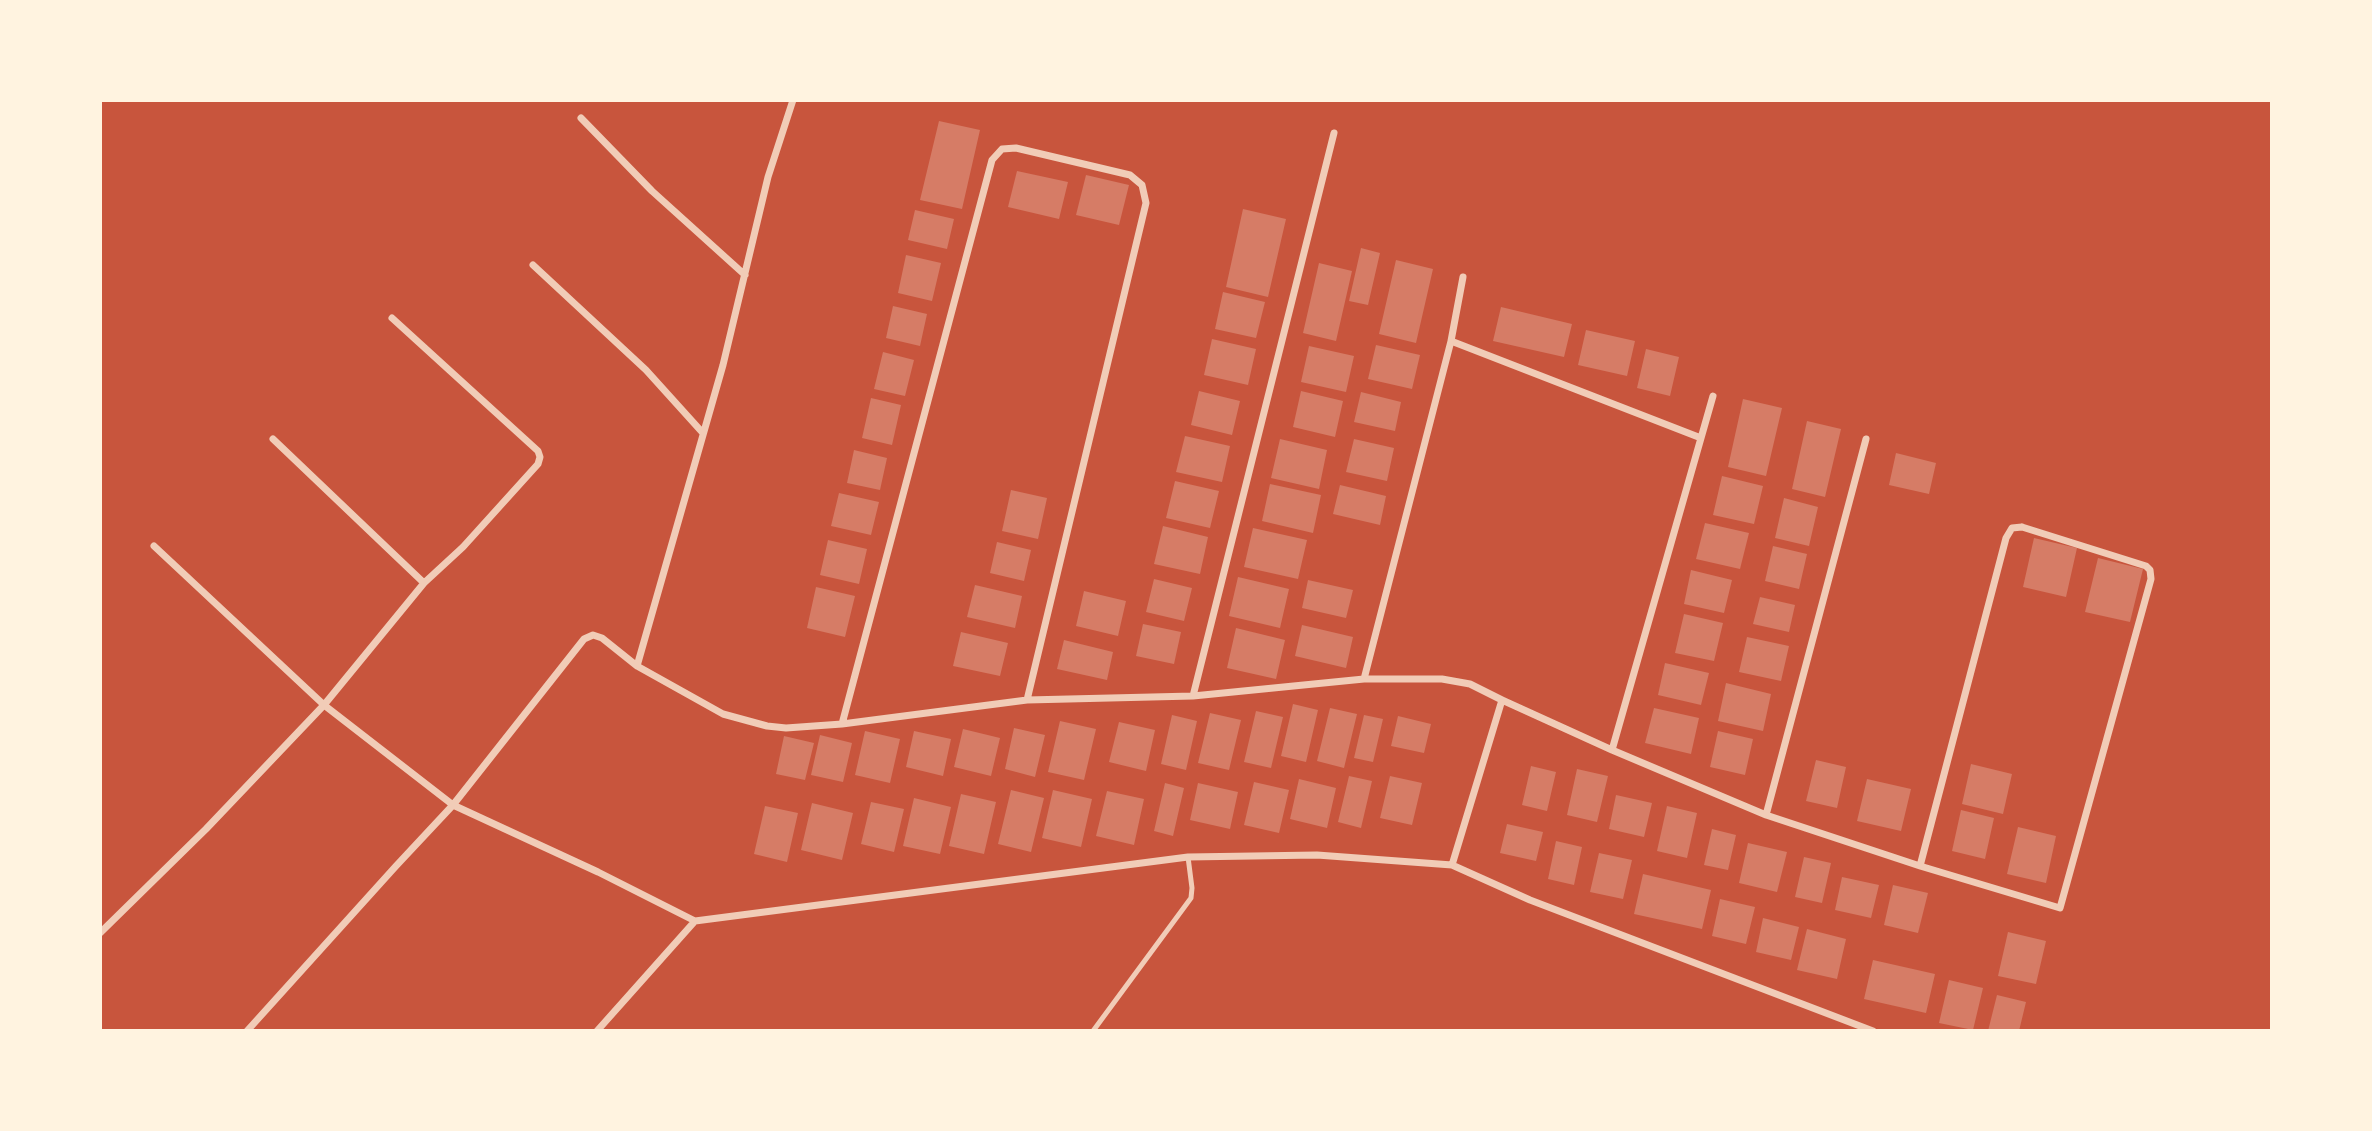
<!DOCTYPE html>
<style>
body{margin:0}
#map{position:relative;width:2372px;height:1131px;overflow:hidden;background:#c8553d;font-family:"PT Sans",sans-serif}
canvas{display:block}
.frame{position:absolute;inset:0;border:102px solid #fff3e0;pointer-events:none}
</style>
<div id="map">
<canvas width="2372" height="1131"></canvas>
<div class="frame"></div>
</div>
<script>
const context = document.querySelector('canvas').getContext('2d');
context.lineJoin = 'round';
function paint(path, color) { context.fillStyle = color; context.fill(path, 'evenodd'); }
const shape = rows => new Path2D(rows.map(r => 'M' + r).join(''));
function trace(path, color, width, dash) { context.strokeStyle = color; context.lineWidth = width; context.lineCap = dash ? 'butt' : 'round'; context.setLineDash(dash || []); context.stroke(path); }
paint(shape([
 [939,121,980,130,962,209,920,200],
 [1017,171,1068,182,1059,219,1008,207],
 [1086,175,1129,185,1119,225,1076,215],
 [1243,209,1286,219,1268,297,1226,287],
 [915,210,954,219,947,249,908,240],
 [1361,248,1380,253,1368,305,1349,301],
 [906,255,941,263,932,301,898,293],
 [1396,260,1433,269,1416,343,1379,334],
 [1319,263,1352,271,1336,341,1303,333],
 [1223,292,1265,302,1256,338,1215,329],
 [893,306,927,314,920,346,886,338],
 [1501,307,1572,324,1564,357,1493,341],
 [1586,330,1635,341,1627,376,1578,365],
 [1212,339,1256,349,1248,385,1204,375],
 [1376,345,1420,355,1412,389,1368,379],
 [1309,346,1354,356,1346,392,1301,382],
 [1646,349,1679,357,1670,396,1637,388],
 [883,352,914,360,905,396,874,389],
 [1199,391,1240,401,1232,435,1191,425],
 [1301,391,1343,401,1335,437,1293,427],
 [1361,392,1401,402,1395,431,1354,422],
 [871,398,901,405,892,445,862,438],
 [1743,399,1782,408,1766,476,1728,467],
 [1807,421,1841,429,1825,497,1792,489],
 [1185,436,1230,446,1222,482,1176,472],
 [1280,439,1327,450,1319,489,1271,478],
 [1354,439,1394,448,1387,481,1346,472],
 [854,450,887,458,880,490,847,483],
 [1896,453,1936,463,1929,494,1889,485],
 [1722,476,1763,486,1754,524,1713,515],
 [1175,481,1219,491,1210,528,1166,518],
 [1270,484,1321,495,1313,533,1262,521],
 [1340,485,1386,496,1380,525,1333,514],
 [1011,490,1047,498,1038,539,1002,531],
 [839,493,879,502,871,535,831,526],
 [1784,498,1818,507,1809,546,1775,538],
 [1705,523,1749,533,1740,569,1696,559],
 [1163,526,1208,537,1200,574,1154,564],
 [1253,528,1307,540,1298,579,1244,567],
 [2034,538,2077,548,2066,597,2023,587],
 [828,540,867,549,859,584,820,575],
 [997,542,1031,550,1024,581,990,573],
 [1773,546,1807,554,1799,589,1765,581],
 [2098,558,2143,569,2130,622,2085,612],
 [1691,570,1732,580,1724,613,1684,604],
 [1238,577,1289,589,1280,628,1229,616],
 [1154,579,1192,588,1184,621,1146,612],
 [1308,580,1353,590,1346,618,1302,608],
 [975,585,1022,596,1015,628,967,617],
 [816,587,855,596,845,637,807,628],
 [1084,591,1126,601,1118,636,1076,626],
 [1760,597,1795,605,1789,632,1753,624],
 [1684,614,1723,623,1714,661,1675,653],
 [1143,624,1181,632,1174,664,1136,656],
 [1302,625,1353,637,1346,668,1295,656],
 [1236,628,1285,640,1276,679,1227,668],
 [961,632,1008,643,1000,676,953,666],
 [1747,637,1789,646,1781,681,1739,672],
 [1064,640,1113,652,1107,680,1057,669],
 [1665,663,1709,673,1701,705,1658,695],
 [1726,683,1771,694,1763,731,1718,721],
 [1293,704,1318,710,1306,762,1281,756],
 [1330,708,1357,714,1344,768,1317,761],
 [1654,708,1699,718,1691,754,1645,743],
 [1256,711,1283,717,1271,768,1244,762],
 [1210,713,1241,720,1229,770,1198,763],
 [1172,715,1197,721,1186,770,1161,764],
 [1364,715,1383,719,1373,762,1354,758],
 [1398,716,1431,724,1424,753,1391,746],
 [1060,721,1096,729,1084,780,1048,772],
 [1119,722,1155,730,1146,771,1109,762],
 [1014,728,1045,735,1035,777,1005,769],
 [963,729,1000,738,991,776,954,767],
 [865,731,900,739,890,783,855,775],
 [914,731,951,739,943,776,906,767],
 [1718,731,1753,739,1745,775,1710,767],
 [820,735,852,743,843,782,811,775],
 [784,736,814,743,805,780,776,774],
 [1816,760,1846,767,1837,808,1806,801],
 [1971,764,2012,774,2003,814,1962,804],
 [1531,766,1556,772,1547,811,1522,805],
 [1577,769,1608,776,1597,822,1567,815],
 [1349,776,1372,781,1361,828,1338,822],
 [1390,776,1422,783,1412,825,1380,818],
 [1299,779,1336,788,1327,828,1290,819],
 [1867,779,1911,789,1901,831,1857,821],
 [1254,782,1289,790,1279,833,1244,825],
 [1165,783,1184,788,1173,836,1154,831],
 [1198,783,1238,792,1230,829,1190,820],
 [1011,790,1044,798,1031,852,998,844],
 [1053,790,1092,799,1081,847,1042,838],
 [1107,791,1144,799,1134,845,1096,836],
 [961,794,996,802,984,854,949,846],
 [1616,795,1652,803,1644,837,1609,829],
 [914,798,951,807,940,854,903,846],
 [871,802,904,809,894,852,861,844],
 [812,803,853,813,842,860,801,850],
 [765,806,798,813,787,862,754,854],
 [1667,806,1697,813,1687,858,1657,851],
 [1961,810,1994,818,1985,859,1952,851],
 [1507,824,1543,832,1536,861,1500,853],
 [2018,827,2056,836,2046,883,2007,874],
 [1712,829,1736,835,1728,870,1704,865],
 [1556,841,1582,847,1574,885,1548,879],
 [1748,843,1787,852,1777,892,1739,883],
 [1599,853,1632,860,1623,899,1590,892],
 [1804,857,1831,863,1822,903,1795,897],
 [1643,874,1711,890,1702,929,1634,914],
 [1842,877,1879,885,1871,918,1835,910],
 [1893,885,1928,893,1918,933,1884,925],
 [1720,899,1755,907,1746,944,1712,936],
 [1763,918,1799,927,1791,960,1756,952],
 [1807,929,1846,939,1837,979,1797,970],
 [2008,932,2046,941,2036,984,1998,976],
 [1873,960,1935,974,1926,1013,1864,999],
 [1949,980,1983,988,1973,1030,1939,1023],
 [1997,995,2026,1002,2019,1031,1988,1031]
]), '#d67c66');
trace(shape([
 [1093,1031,1191,898,1192,888,1188,857]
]), '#f1ccb7', 5);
trace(shape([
 [581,118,652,191,745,275],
 [533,265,646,370,702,432],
 [1463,277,1451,341,1701,438],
 [1451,341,1364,679,1442,679,1470,684,1502,700,1452,865,1530,900,1873,1031],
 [1713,396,1612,750,1766,815],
 [273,439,424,583],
 [1866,439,1766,815,1920,866],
 [2022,527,2146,566,2150,570,2151,579,2060,908,1920,866,2006,538,2012,528,2022,527],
 [154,546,324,705,453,805,598,872,695,921,597,1031],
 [637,666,723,714,767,726,786,728,842,724,1027,700,1193,696,1364,679],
 [1193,696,1334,133],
 [1502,700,1612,750],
 [842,724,992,160,1002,149,1016,148,1130,175,1142,185,1146,203,1027,700],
 [695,921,1188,857,1317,855,1452,865],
 [100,933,206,829,324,705,424,583,463,547,538,464,540,457,538,451,392,318],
 [247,1031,396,866,453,805,584,639,593,635,602,638,637,666,723,365,768,177,793,100]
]), '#f1ccb7', 7);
</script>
